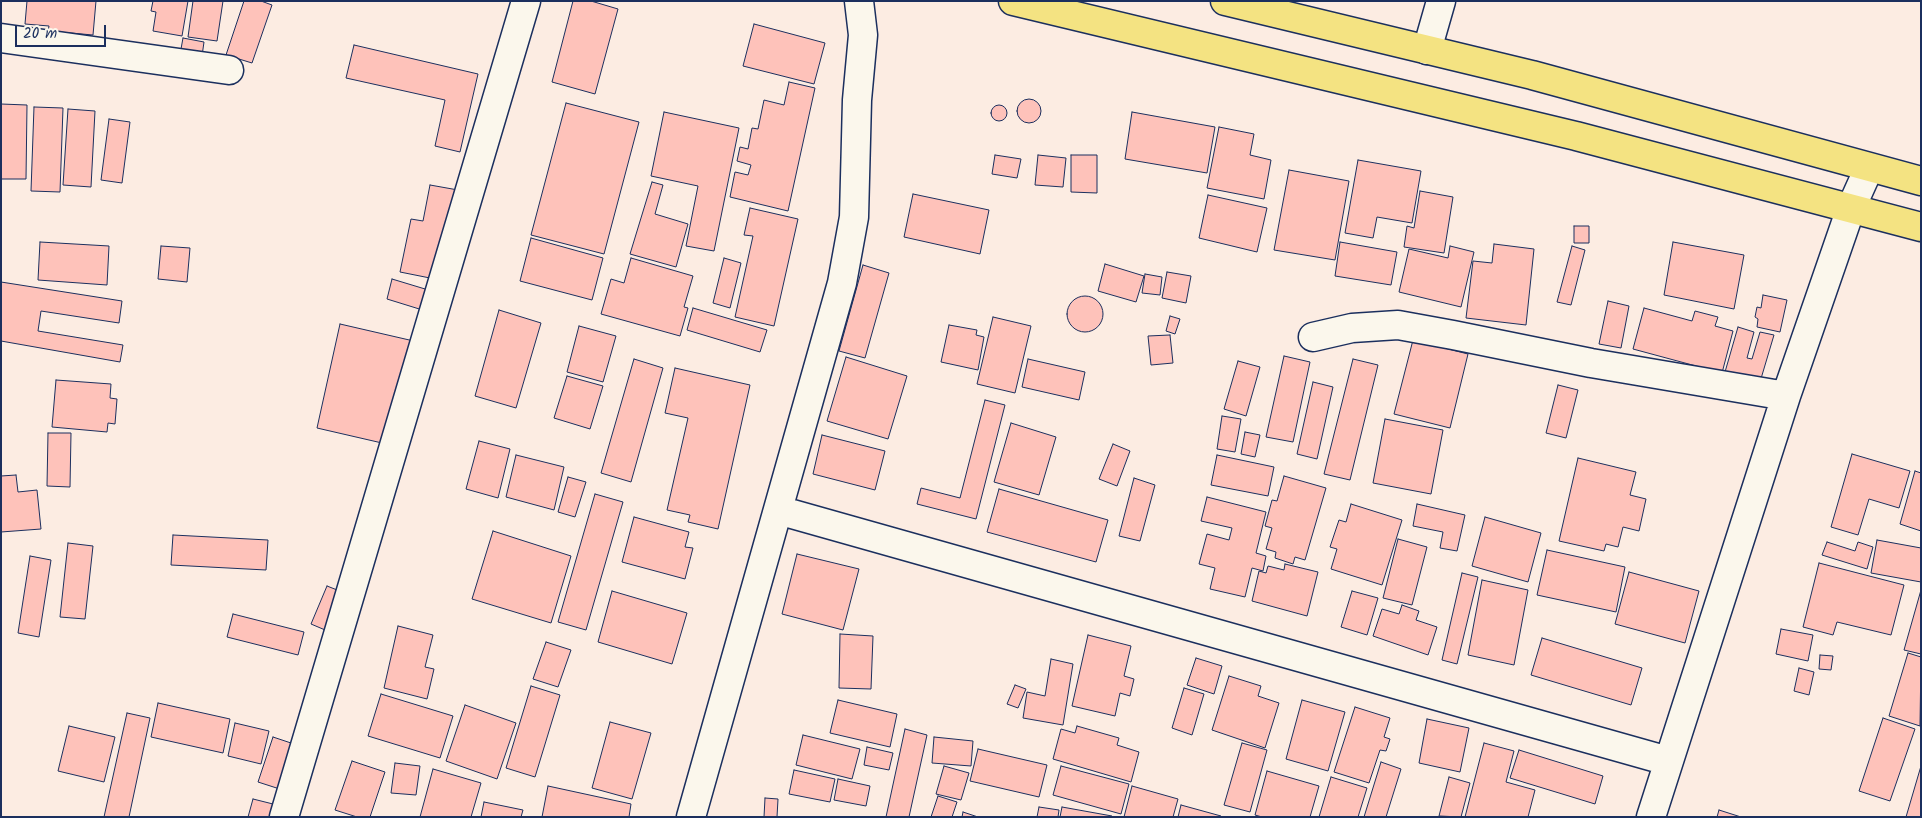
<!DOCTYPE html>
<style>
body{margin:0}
#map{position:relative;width:1922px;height:818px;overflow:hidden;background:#fcece2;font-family:Kalam,sans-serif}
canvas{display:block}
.frame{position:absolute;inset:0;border:2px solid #1b2f5e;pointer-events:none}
.scale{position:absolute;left:15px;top:25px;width:91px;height:22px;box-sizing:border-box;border:2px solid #1b2f5e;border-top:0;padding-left:6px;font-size:15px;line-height:18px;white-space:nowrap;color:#1b2f5e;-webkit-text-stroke:4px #fbf7ec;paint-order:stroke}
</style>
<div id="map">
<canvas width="1922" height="818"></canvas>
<div class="frame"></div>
<div class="scale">20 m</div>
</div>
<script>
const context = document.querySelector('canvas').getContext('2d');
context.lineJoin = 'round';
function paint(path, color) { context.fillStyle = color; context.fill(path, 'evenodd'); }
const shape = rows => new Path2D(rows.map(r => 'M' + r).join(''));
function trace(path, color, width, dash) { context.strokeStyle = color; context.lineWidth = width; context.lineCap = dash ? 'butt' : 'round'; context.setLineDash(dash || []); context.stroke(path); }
const building = shape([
 [27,1,96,1,93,35,48,31,49,26,25,24,27,1],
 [153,1,188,1,182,36,153,31,156,12,151,11,153,1],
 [193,1,223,1,217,41,188,37,193,1],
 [244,1,261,1,272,5,252,63,226,55,244,1],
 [573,1,591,1,618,9,595,94,552,82,573,1],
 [754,24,825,43,814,84,743,66,754,24],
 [183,38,204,42,201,63,179,60,183,38],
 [354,45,478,74,460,152,435,146,445,100,346,78,354,45],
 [789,82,815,88,788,211,730,197,735,172,748,175,751,165,737,161,740,147,748,149,752,128,758,129,764,100,784,105,789,82],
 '1017 111a12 12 0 1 1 24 0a12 12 0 1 1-24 0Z',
 [566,103,639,122,604,254,531,235,566,103],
 [1,104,27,105,26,179,1,179,1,104],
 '991 113a8 8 0 1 1 16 0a8 8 0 1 1-16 0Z',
 [34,107,63,108,60,192,31,191,34,107],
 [68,109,95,111,91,187,63,185,68,109],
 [664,112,739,128,714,251,686,246,698,186,651,176,664,112],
 [1132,112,1215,127,1207,173,1125,159,1132,112],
 [109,119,130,122,122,183,101,180,109,119],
 [1219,127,1254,134,1250,155,1271,160,1264,199,1207,188,1219,127],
 [995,155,1021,159,1017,178,992,174,995,155],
 [1038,155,1066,158,1063,187,1035,185,1038,155],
 [1071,155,1097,155,1097,193,1071,192,1071,155],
 [1358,160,1421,171,1412,223,1377,217,1373,238,1345,233,1358,160],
 [1289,170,1349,181,1335,260,1274,250,1289,170],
 [652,182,663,185,655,214,688,224,676,267,630,254,652,182],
 [430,185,458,190,440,280,400,272,411,219,423,221,430,185],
 [1420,191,1453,197,1444,253,1404,247,1407,226,1414,228,1420,191],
 [913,194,989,210,980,254,904,237,913,194],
 [1208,195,1267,208,1257,252,1199,238,1208,195],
 [750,208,798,219,774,326,735,317,753,236,744,235,750,208],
 [1574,226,1589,226,1589,243,1574,243,1574,226],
 [531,238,603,258,592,300,520,281,531,238],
 [40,242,109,246,107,285,38,280,40,242],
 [1340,242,1397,252,1391,285,1335,276,1340,242],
 [1673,242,1744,255,1734,309,1664,295,1673,242],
 [1494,244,1534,249,1526,325,1466,318,1473,261,1492,263,1494,244],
 [161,246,190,248,187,282,158,279,161,246],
 [1450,246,1474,252,1461,307,1399,292,1409,249,1448,258,1450,246],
 [1572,246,1585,250,1571,305,1557,302,1572,246],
 [631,258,693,276,684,307,688,308,680,336,601,314,611,279,624,283,631,258],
 [724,258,741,263,730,308,713,303,724,258],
 [1105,264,1144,276,1136,302,1098,291,1105,264],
 [863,265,889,273,865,358,839,351,863,265],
 [1167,272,1191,276,1186,303,1162,298,1167,272],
 [1145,274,1162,277,1160,295,1142,293,1145,274],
 [392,279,435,292,429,312,387,299,392,279],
 [1,282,122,301,119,323,41,311,38,331,123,345,120,362,1,341,1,282],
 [1763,295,1787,300,1780,332,1757,327,1758,319,1755,317,1757,307,1761,308,1763,295],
 '1067 314a18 18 0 1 1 36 0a18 18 0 1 1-36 0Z',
 [1608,301,1629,306,1621,348,1599,344,1608,301],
 [693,308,767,330,760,352,687,330,693,308],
 [1644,308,1692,321,1695,311,1718,317,1715,326,1733,331,1722,373,1633,349,1644,308],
 [499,310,541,323,516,408,475,396,499,310],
 [1170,316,1180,319,1175,334,1166,331,1170,316],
 [993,317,1031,326,1015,393,977,384,993,317],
 [340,324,418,342,395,446,317,428,340,324],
 [949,325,977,330,976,335,984,337,978,370,941,362,949,325],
 [579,326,616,336,603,382,567,372,579,326],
 [1738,327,1754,332,1747,358,1752,359,1760,332,1774,335,1760,382,1725,372,1738,327],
 [1170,335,1173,363,1151,365,1148,336,1170,335],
 [1413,340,1468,354,1450,428,1394,414,1413,340],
 [1284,356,1310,362,1293,442,1266,437,1284,356],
 [846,357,907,376,888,439,827,421,846,357],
 [634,359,663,368,631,482,601,473,634,359],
 [1028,359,1085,372,1079,400,1022,387,1028,359],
 [1353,359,1378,365,1350,480,1324,474,1353,359],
 [1238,361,1260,367,1246,416,1224,409,1238,361],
 [675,368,750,385,718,529,688,522,690,515,667,510,688,418,665,413,675,368],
 [567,376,603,386,590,429,554,418,567,376],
 [56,380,111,384,110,398,117,399,115,424,108,423,107,432,52,427,56,380],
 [1313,382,1333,387,1317,459,1297,454,1313,382],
 [1558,385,1578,390,1566,438,1546,433,1558,385],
 [985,400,1005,405,976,519,917,504,921,488,960,498,985,400],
 [1222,416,1241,419,1235,452,1217,449,1222,416],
 [1385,419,1443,430,1431,494,1373,483,1385,419],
 [1011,423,1056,437,1039,495,994,482,1011,423],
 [1245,432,1260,435,1255,457,1241,454,1245,432],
 [48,433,71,433,70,487,47,486,48,433],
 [822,435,885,451,875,490,813,474,822,435],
 [479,441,510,449,498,498,466,489,479,441],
 [1113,444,1130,451,1117,486,1099,479,1113,444],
 [1852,454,1910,471,1899,508,1869,499,1858,535,1831,527,1852,454],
 [516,455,564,467,554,510,506,497,516,455],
 [1217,455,1274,467,1268,496,1211,485,1217,455],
 [1578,458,1636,472,1630,495,1646,499,1639,531,1623,527,1618,547,1606,544,1604,551,1559,541,1578,458],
 [1915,471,1921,473,1921,531,1900,524,1915,471],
 [16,475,18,492,37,490,41,529,1,532,1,476,16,475],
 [1284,476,1326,488,1305,560,1295,557,1293,564,1275,558,1276,552,1266,549,1272,528,1265,526,1272,500,1277,501,1284,476],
 [568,477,586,482,575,517,558,512,568,477],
 [1134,478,1155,485,1140,541,1119,536,1134,478],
 [999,489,1108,520,1096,562,987,532,999,489],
 [595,494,623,502,586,630,558,622,595,494],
 [1207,497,1266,512,1256,553,1266,556,1263,571,1252,568,1245,597,1210,589,1215,568,1199,564,1207,534,1229,540,1232,528,1201,521,1207,497],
 [1351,504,1402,520,1382,585,1331,569,1337,549,1330,547,1339,520,1346,522,1351,504],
 [1417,504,1465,515,1457,551,1440,548,1443,532,1413,526,1417,504],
 [634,517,689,532,685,547,693,548,685,579,622,562,634,517],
 [1485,517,1541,533,1528,582,1472,566,1485,517],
 [493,531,571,556,551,623,472,599,493,531],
 [173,535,268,540,266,570,171,565,173,535],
 [1398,539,1427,547,1412,605,1383,598,1398,539],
 [1877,540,1921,548,1921,582,1871,573,1877,540],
 [1827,542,1855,551,1858,542,1873,547,1867,569,1822,555,1827,542],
 [68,543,93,546,85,619,60,617,68,543],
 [1547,550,1625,567,1616,612,1537,595,1547,550],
 [797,554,859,569,843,630,782,614,797,554],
 [30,556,51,560,39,637,18,633,30,556],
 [1819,563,1904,585,1891,635,1837,622,1833,635,1803,627,1819,563],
 [1285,564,1318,572,1307,616,1252,601,1259,571,1266,573,1268,566,1284,570,1285,564],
 [1629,572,1699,591,1685,643,1615,624,1629,572],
 [1462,573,1478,577,1457,664,1442,660,1462,573],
 [1482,580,1528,590,1514,665,1468,655,1482,580],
 [327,586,360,599,344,638,311,624,327,586],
 [1921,590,1921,654,1904,650,1921,590],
 [612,591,687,613,672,664,598,642,612,591],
 [1352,591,1378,598,1367,635,1341,627,1352,591],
 [1402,605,1419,611,1416,620,1437,627,1428,655,1373,636,1382,609,1399,614,1402,605],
 [233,614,304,632,298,655,227,637,233,614],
 [398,626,433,635,425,667,434,669,427,699,384,688,398,626],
 [1781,629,1813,635,1808,661,1776,654,1781,629],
 [840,634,873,636,871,689,839,688,840,634],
 [1088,635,1131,646,1124,676,1134,679,1130,696,1120,693,1115,716,1072,706,1088,635],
 [1542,638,1642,668,1631,705,1531,675,1542,638],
 [546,642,571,650,558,687,533,679,546,642],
 [1908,653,1921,657,1920,726,1889,716,1908,653],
 [1820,655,1833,656,1831,670,1819,669,1820,655],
 [1196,658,1222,666,1214,694,1187,685,1196,658],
 [1051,659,1073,664,1063,725,1023,718,1027,692,1045,696,1051,659],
 [1799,668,1814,672,1809,695,1794,691,1799,668],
 [1229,676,1261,686,1258,696,1279,703,1265,748,1212,730,1229,676],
 [1015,685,1026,689,1018,708,1007,704,1015,685],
 [531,686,560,695,535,777,506,768,531,686],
 [1184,688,1204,694,1192,735,1172,728,1184,688],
 [381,694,453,716,440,758,368,736,381,694],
 [838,700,897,714,890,747,830,733,838,700],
 [1302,700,1345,712,1328,771,1286,759,1302,700],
 [158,703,230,719,223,753,151,737,158,703],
 [465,705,516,723,497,779,446,761,465,705],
 [1355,707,1390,718,1384,737,1390,739,1386,751,1380,750,1369,783,1334,772,1355,707],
 [127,713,150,718,129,817,104,817,127,713],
 [1883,718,1915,729,1890,801,1859,791,1883,718],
 [1427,719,1469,728,1460,772,1419,763,1427,719],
 [610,722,651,733,632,799,592,788,610,722],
 [235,723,269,731,261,764,228,756,235,723],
 [69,726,115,737,104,782,58,771,69,726],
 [1077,726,1119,738,1117,745,1139,752,1131,782,1053,759,1061,729,1075,733,1077,726],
 [905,729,927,735,909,817,886,817,905,729],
 [803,735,860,749,852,779,796,765,803,735],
 [273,737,303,747,289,792,258,782,273,737],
 [934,737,973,741,971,766,932,763,934,737],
 [1242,743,1267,750,1250,812,1224,805,1242,743],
 [1484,743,1514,751,1506,782,1535,790,1528,817,1465,817,1484,743],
 [867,747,893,753,889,770,864,765,867,747],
 [978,749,1047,765,1039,797,970,781,978,749],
 [1519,750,1603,776,1595,804,1510,778,1519,750],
 [352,761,385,772,370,817,357,817,335,810,352,761],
 [1381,762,1401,769,1386,817,1364,817,1381,762],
 [395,763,420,766,416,795,391,793,395,763],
 [944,766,969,773,961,800,936,794,944,766],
 [1061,766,1129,784,1121,814,1053,795,1061,766],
 [1921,766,1921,817,1906,817,1921,766],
 [433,769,481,783,471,817,420,817,433,769],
 [794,770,835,779,830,802,789,794,794,770],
 [1267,771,1319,786,1310,817,1262,817,1255,815,1267,771],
 [1331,777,1367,788,1358,817,1319,817,1331,777],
 [1449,777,1470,783,1461,817,1439,816,1449,777],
 [838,779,870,786,866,806,834,800,838,779],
 [548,786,631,804,629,817,542,817,548,786],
 [1132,786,1178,799,1173,817,1124,817,1132,786],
 [938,796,957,802,952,817,931,817,938,796],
 [765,798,778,799,777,817,764,817,765,798],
 [253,799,277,805,273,817,248,817,253,799],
 [484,802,523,810,521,817,481,817,484,802],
 [1181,805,1221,816,1221,817,1178,817,1181,805],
 [1039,807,1059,810,1058,817,1037,817,1039,807],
 [1062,807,1112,816,1112,817,1060,817,1062,807],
 [1719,810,1741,817,1717,817,1719,810],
 [963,812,978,817,962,817,963,812]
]);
paint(building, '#fec2ba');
trace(building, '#1b2f5e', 1);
const street = shape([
 [1,38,229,70],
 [1427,50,1441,1],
 [1313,337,1352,328,1398,325,1453,335,1591,363,1786,396],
 [778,510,1668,761],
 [284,817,526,1],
 [691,817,842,283,854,217,857,100,863,35,859,1],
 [1651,817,1786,396,1851,208,1869,168]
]);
const primary = shape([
 [1013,1,1576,136,1921,227],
 [1225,1,1532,75,1921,181]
]);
trace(street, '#1b2f5e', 31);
trace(primary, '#1b2f5e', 31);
trace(street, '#fbf7ec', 28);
trace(primary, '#f4e382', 28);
</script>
